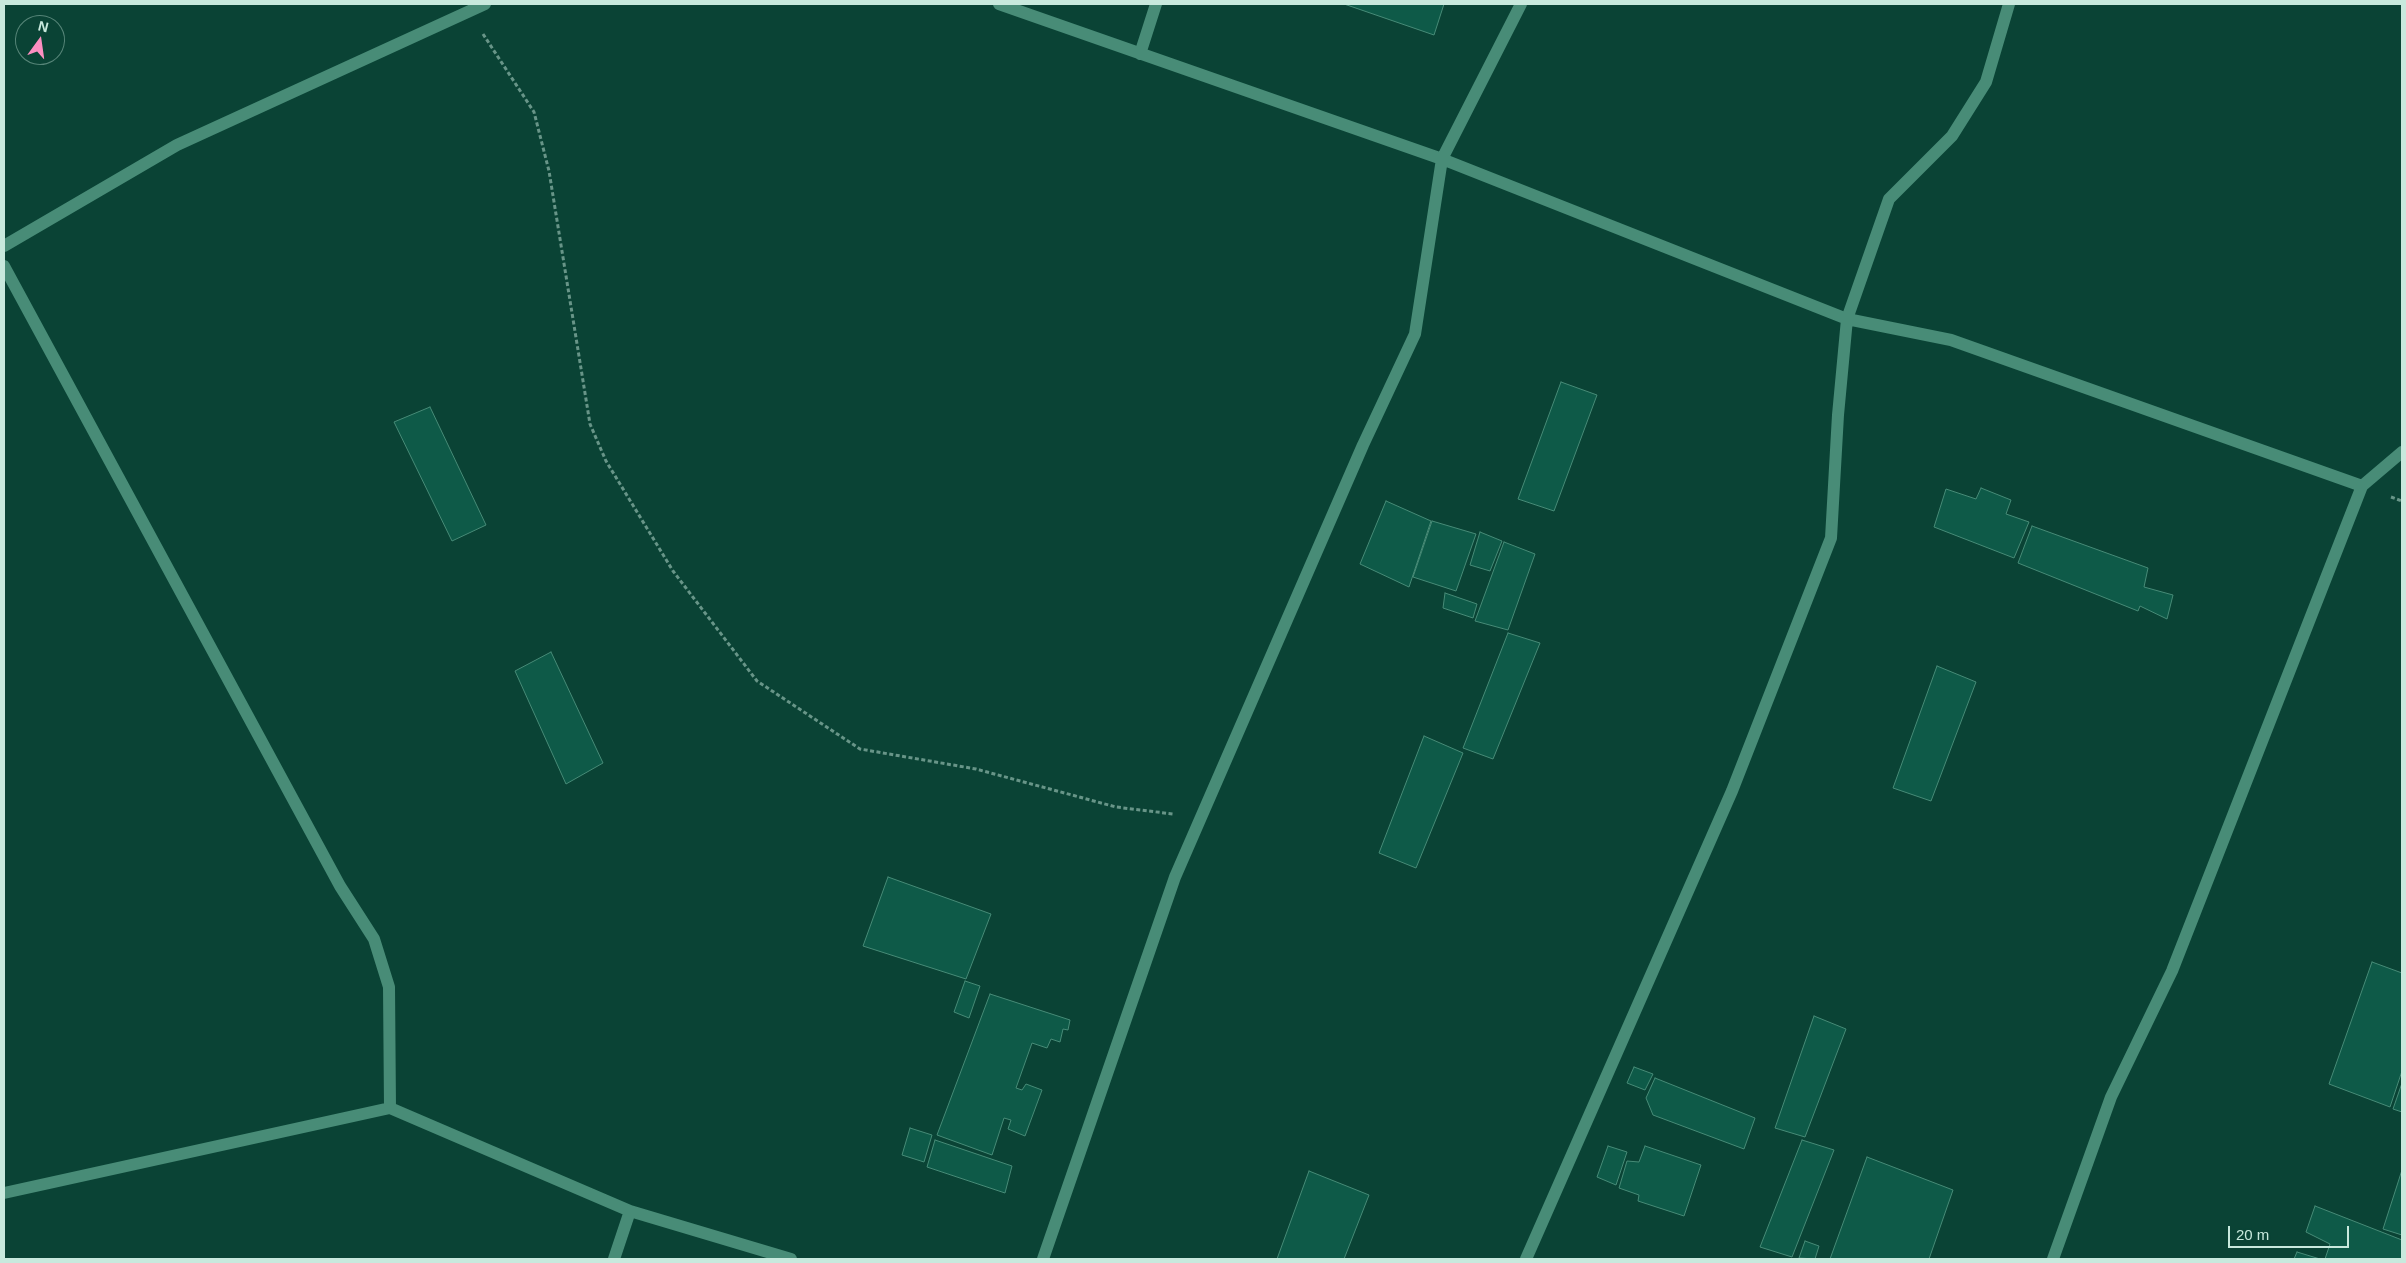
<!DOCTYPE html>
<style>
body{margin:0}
#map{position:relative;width:2406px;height:1263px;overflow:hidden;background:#0a4335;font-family:Helvetica,sans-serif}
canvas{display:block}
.frame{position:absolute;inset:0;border:5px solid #c8e9dd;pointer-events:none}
.north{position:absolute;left:15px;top:15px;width:50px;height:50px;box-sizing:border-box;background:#0a4335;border:1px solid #568578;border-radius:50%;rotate:14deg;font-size:14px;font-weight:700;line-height:20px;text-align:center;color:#c8e9dd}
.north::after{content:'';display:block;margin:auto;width:18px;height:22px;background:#fc8fc1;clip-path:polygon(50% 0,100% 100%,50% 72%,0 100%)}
.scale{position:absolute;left:2228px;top:1226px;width:121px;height:22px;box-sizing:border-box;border:2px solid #c8e9dd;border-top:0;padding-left:6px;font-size:15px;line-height:18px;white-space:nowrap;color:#c8e9dd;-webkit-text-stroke:4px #0a4335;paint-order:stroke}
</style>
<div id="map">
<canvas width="2406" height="1263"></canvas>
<div class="frame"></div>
<div class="north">N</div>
<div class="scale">20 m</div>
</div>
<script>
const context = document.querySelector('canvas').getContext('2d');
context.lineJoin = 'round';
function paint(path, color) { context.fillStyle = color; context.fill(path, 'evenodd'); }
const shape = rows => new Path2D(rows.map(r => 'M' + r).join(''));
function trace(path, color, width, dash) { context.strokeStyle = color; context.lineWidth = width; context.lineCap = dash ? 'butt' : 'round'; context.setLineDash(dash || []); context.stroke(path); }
const building = shape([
 [1344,4,1444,4,1434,35,1344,4],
 [1561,382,1597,395,1554,511,1518,499,1561,382],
 [430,407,486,525,452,541,394,422,430,407],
 [1981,488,2011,500,2006,514,2029,522,2014,558,1934,527,1946,489,1976,499,1981,488],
 [1386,501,1431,521,1409,587,1360,564,1386,501],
 [1432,521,1476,534,1456,591,1413,577,1432,521],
 [2032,526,2148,568,2144,587,2173,595,2167,619,2140,606,2138,611,2018,563,2032,526],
 [1480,532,1502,541,1490,571,1470,565,1480,532],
 [1504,542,1535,554,1508,630,1475,621,1504,542],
 [1445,593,1477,604,1473,618,1443,608,1445,593],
 [1508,633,1540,643,1493,759,1463,748,1508,633],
 [551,652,603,763,566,784,515,671,551,652],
 [1937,666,1976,682,1931,801,1893,788,1937,666],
 [1424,736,1463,753,1416,868,1379,853,1424,736],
 [888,877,991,914,966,979,863,946,888,877],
 [2372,962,2402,973,2402,1071,2390,1107,2329,1084,2372,962],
 [965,981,980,986,969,1018,954,1012,965,981],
 [990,994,1070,1020,1068,1030,1063,1029,1060,1042,1051,1039,1047,1048,1032,1043,1016,1088,1022,1090,1026,1084,1042,1090,1025,1136,1008,1129,1011,1120,1004,1118,992,1155,937,1135,990,994],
 [1814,1016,1846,1029,1805,1137,1775,1128,1814,1016],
 [1634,1067,1653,1074,1645,1090,1627,1083,1634,1067],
 [1655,1078,1755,1118,1744,1149,1653,1115,1646,1098,1655,1078],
 [2402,1083,2402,1112,2393,1109,2402,1083],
 [910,1128,932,1135,924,1162,902,1155,910,1128],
 [935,1140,1012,1166,1005,1193,927,1167,935,1140],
 [1802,1140,1834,1150,1792,1257,1760,1247,1802,1140],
 [1608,1146,1627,1152,1616,1185,1597,1177,1608,1146],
 [1645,1146,1701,1165,1684,1216,1638,1201,1639,1195,1619,1188,1627,1161,1639,1162,1645,1146],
 [1867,1157,1953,1190,1929,1259,1830,1259,1867,1157],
 [2402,1170,2402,1235,2383,1229,2402,1170],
 [1309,1171,1369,1195,1344,1259,1277,1259,1309,1171],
 [2315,1206,2402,1240,2402,1259,2325,1259,2330,1244,2306,1232,2315,1206],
 [1805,1241,1819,1246,1815,1259,1799,1258,1805,1241],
 [2297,1252,2320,1259,2294,1259,2297,1252]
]);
paint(building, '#0e5a48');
trace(building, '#478b77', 1);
trace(shape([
 [483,34,534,112,549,171,590,424,606,461,673,571,757,681,860,749,976,769,1116,807,1173,814],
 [2391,497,2402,501]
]), '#689588', 3, [4, 2.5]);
trace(shape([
 [999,4,1442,159,1847,319,1951,340,2362,486],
 [1140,54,1156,4],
 [4,246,177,145,485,4],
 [4,266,340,886,374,939,389,987,390,1108],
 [4,1193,390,1108,630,1211,791,1259],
 [614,1259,630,1211],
 [1043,1259,1175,877,1363,445,1415,334,1442,159,1521,4],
 [1526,1259,1732,791,1831,538,1838,415,1847,319,1889,199,1952,136,1986,82,2009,4],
 [2053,1259,2111,1097,2172,971,2362,486,2402,452]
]), '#488c77', 12);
</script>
